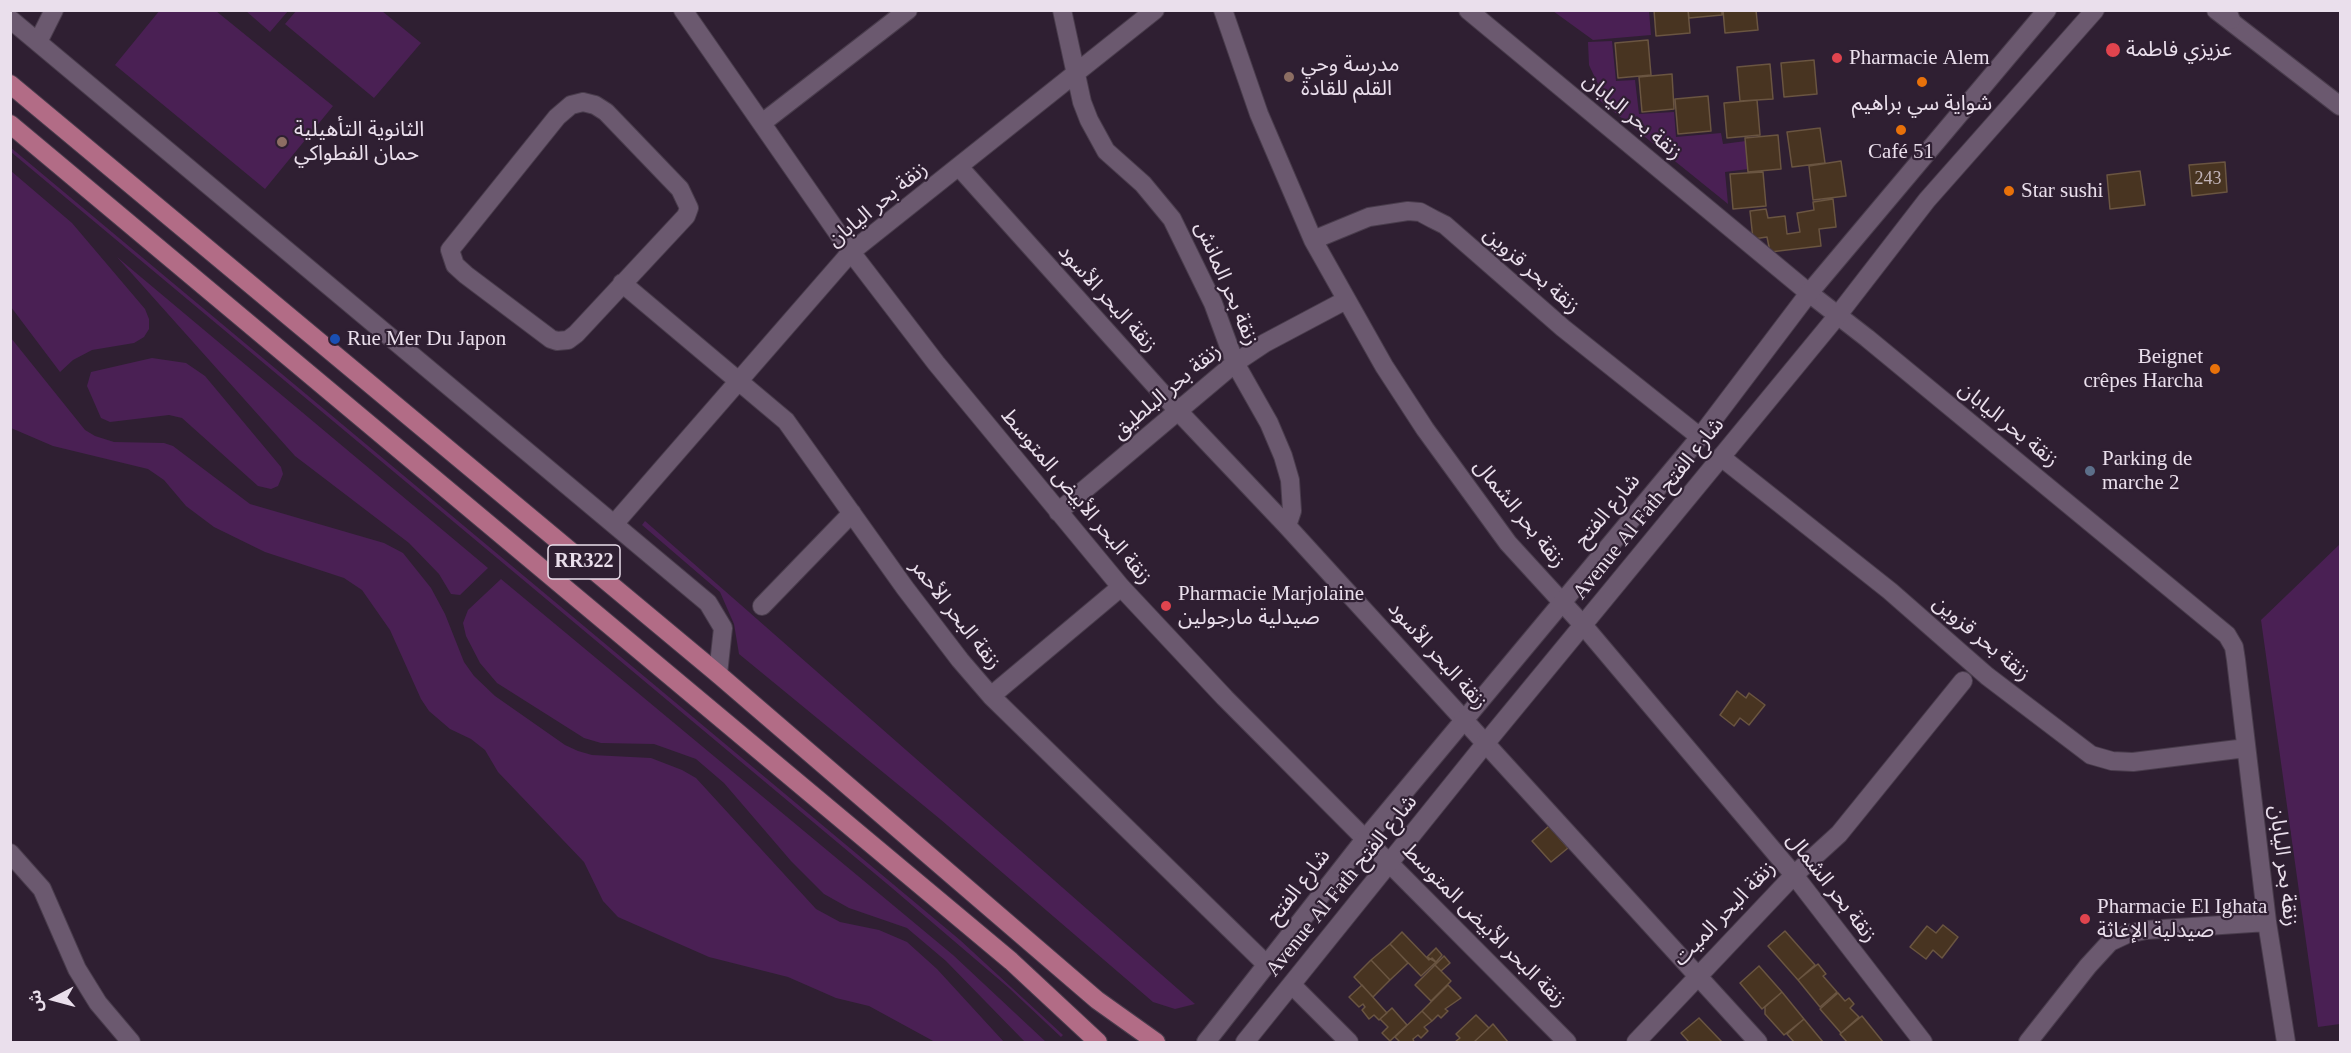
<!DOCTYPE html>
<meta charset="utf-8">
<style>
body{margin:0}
#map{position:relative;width:2351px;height:1053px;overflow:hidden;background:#2f1f32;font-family:"Times New Roman","Noto Sans Arabic",serif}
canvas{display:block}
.frame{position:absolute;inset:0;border:12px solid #eadfec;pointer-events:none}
.north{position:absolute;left:24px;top:969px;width:60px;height:60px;-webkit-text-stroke:4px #2f1f32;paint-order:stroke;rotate:264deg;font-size:16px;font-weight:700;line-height:24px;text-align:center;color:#eadfec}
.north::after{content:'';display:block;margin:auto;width:21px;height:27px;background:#eadfec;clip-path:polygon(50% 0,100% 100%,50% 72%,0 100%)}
</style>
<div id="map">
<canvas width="2351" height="1053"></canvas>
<div class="frame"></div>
<div class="north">ش</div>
</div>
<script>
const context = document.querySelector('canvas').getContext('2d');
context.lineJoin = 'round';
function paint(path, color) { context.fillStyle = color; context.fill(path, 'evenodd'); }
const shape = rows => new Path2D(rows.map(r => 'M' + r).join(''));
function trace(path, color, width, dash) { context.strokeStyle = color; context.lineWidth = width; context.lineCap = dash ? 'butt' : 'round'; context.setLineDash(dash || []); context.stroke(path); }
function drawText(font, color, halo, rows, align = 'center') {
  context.font = font + ' "Times New Roman","Noto Sans Arabic",serif'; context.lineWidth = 4.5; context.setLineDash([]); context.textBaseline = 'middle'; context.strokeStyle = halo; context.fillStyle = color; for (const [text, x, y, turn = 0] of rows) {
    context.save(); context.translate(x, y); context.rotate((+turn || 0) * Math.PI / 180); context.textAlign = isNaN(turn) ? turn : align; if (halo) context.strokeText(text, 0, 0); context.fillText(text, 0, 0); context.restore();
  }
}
paint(shape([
 [160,10,216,11,333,106,265,189,115,65],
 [246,11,288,11,270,32],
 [296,11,382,11,421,43,374,98,285,24],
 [1553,11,1649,11,1651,35,1593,40],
 [1612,41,1616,81,1635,80,1639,114,1674,112,1676,137,1721,133,1723,144,1746,141,1748,169,1725,172,1728,204,1598,99,1598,84,1589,65,1588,42],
 [10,147,960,940,1063,1035,1061,1037,1009,988,892,888,11,152],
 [11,171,72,223,145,309,149,319,149,329,144,337,134,343,92,350,73,360,60,372,11,307],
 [117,257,488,568,460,595,451,594,439,574,409,543,295,456],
 [11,338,85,430,95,436,114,442,164,443,173,446,250,504,384,543,403,553,431,588,445,614,464,662,474,676,495,696,565,745,578,751,592,755,651,758,682,770,696,778,816,909,840,922,879,930,907,942,937,969,1004,1042,935,1042,869,1006,836,998,788,977,709,957,618,917,603,901,584,862,498,772,485,750,471,739,450,729,429,711,421,699,390,630,362,590,344,578,265,552,214,527,186,506,164,480,148,469,53,446,11,428],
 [152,358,186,363,205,376,281,467,283,474,278,486,271,489,258,486,182,418,169,415,110,422,101,418,87,386,91,372],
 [645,521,741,605,1195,1004,1175,1009,1153,1002,940,819,739,654,734,624,720,592,642,525],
 [2340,544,2340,1024,2318,1027,2261,620],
 [501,579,953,955,1046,1042,1025,1042,946,961,907,928,849,908,824,894,791,861,724,783,696,759,654,744,601,743,584,738,497,683,480,663,466,636,463,623,468,610]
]), '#4a2054');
const building = shape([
 [1654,10,1688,10,1690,33,1656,36,1654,10],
 [1688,10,1722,10,1722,15,1689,18,1688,10],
 [1723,10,1756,10,1758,30,1725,33,1723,10],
 [1648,40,1651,75,1618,78,1615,43,1648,40],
 [1814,60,1817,94,1784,97,1781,63,1814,60],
 [1770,64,1773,99,1740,101,1737,67,1770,64],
 [1672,74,1674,109,1642,112,1639,77,1672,74],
 [1708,96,1711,131,1678,134,1675,99,1708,96],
 [1757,100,1760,135,1727,138,1724,103,1757,100],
 [1820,128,1825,163,1792,167,1787,132,1820,128],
 [1778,135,1781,169,1748,172,1745,138,1778,135],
 [1841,161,1846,196,1813,200,1809,166,1841,161],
 [2225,162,2227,192,2192,196,2189,165,2225,162],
 [2140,171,2145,205,2110,209,2107,175,2140,171],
 [1763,172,1766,206,1733,209,1730,174,1763,172],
 [1833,199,1836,227,1819,229,1821,246,1770,252,1767,237,1753,239,1750,211,1766,209,1768,218,1785,216,1787,234,1800,232,1797,213,1814,210,1813,202,1833,199],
 [1737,691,1746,698,1749,693,1765,705,1749,725,1740,718,1734,726,1720,715,1737,691],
 [1549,826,1568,848,1551,862,1532,841,1549,826],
 [1943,925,1958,937,1942,958,1933,950,1926,959,1910,947,1927,926,1936,933,1943,925],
 [1785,931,1815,965,1798,980,1768,946,1785,931],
 [1402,932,1429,960,1432,958,1436,962,1421,976,1390,944,1402,932],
 [1390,944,1408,963,1390,980,1371,960,1390,944],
 [1436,948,1442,955,1436,962,1427,957,1436,948],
 [1444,956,1450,963,1441,971,1435,965,1444,956],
 [1371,960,1390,980,1373,997,1354,977,1371,960],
 [1818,964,1826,974,1823,976,1837,992,1820,1007,1798,980,1818,964],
 [1435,965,1451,981,1431,1001,1415,985,1435,965],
 [1759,966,1782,992,1762,1009,1740,983,1759,966],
 [1362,985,1387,1013,1379,1020,1374,1015,1369,1019,1362,1010,1365,1007,1363,1004,1359,1007,1349,997,1362,985],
 [1448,985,1461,998,1445,1009,1448,1011,1441,1018,1438,1015,1432,1021,1422,1011,1448,985],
 [1782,992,1804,1019,1784,1035,1765,1014,1765,1007,1782,992],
 [1838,993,1845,1001,1849,998,1854,1004,1850,1008,1859,1017,1841,1033,1820,1009,1838,993],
 [1392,1008,1407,1025,1390,1041,1382,1033,1388,1027,1380,1019,1392,1008],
 [1422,1011,1432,1021,1424,1027,1428,1031,1421,1038,1418,1035,1413,1039,1414,1042,1400,1042,1395,1037,1422,1011],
 [1476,1015,1489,1028,1474,1042,1455,1042,1460,1038,1456,1034,1476,1015],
 [1862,1016,1883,1042,1847,1042,1840,1034,1862,1016],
 [1699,1018,1722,1042,1689,1042,1681,1033,1699,1018],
 [1804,1019,1823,1042,1794,1042,1787,1034,1804,1019],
 [1493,1024,1508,1042,1474,1042,1489,1028,1493,1024]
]);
paint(building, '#483421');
trace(building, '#6a5541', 1.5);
const street = shape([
 [683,10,851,252,936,363,1121,587,1225,698,1567,1042],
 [1062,10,1082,102,1089,120,1106,151,1143,184,1172,219,1213,303,1235,363,1269,423,1283,456,1290,480,1292,511,1287,526],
 [1223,10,1259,114,1313,240,1384,366,1425,429,1508,543,1583,625,1794,875,1923,1042],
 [1468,10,1809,293,1867,338,2227,635,2234,647,2236,660,2267,922,2286,1042],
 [2216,10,2340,106],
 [10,19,708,603,723,628,718,674],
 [38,42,54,10],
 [583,102,595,105,606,112,680,189,689,208,686,216,576,334,568,340,557,341,551,339,466,275,455,265,450,250,557,117,571,105,583,102],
 [762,123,908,10],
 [960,168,1179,412,1287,526,1758,1042],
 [1313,240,1369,217,1408,211,1420,212,1433,219,1445,225,1563,328,1700,437],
 [622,283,786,421,905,588,960,660,991,696,1267,965],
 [1721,457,1890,591,1987,676,2091,755,2112,761,2133,762,2246,748],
 [1058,512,1235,363,1265,343,1346,300],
 [615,523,851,252,1155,10],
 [762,606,852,513],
 [991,696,1121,587],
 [10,853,42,889,77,969,98,1003,131,1042],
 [1292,985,1349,1042],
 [1636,1042,1794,875,1839,834,1963,681],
 [2028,1042,2088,966,2110,942,2127,934,2146,930,2267,922]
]);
const secondary = shape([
 [2227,10,2231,20],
 [1206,1042,1365,839,1700,437,1809,293,2047,10],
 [1245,1042,1485,744,1838,315,1927,200,2095,10]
]);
const primary = shape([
 [10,84,718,674,1097,1000,1156,1042],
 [10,124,1011,961,1098,1042]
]);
trace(street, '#493c4c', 20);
trace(secondary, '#493c4c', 20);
trace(primary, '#493c4c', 20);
trace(street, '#6b596f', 18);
trace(secondary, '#6b596f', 18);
trace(primary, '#b26c86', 18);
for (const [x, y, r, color] of [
 [2113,50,8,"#e0444e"],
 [1837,58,6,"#e0444e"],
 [1289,77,6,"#8d6e63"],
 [1922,82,6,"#e8710a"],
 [1901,130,6,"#e8710a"],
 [282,142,6,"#8d6e63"],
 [2009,191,6,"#e8710a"],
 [335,339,6,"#1a4fb4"],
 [2215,369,6,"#e8710a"],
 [2090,471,6,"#5c6f8a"],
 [1166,606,6,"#e0444e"],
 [2085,919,6,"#e0444e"]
]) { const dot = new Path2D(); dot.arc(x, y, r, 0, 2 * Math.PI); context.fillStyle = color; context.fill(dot); trace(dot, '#2f1f32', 2); }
drawText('18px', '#c2b4b9', null, [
 ["243",2208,179]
]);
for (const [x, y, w] of [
 [584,562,72]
]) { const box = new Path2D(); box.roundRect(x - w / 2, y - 17, w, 34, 4.5); context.fillStyle = '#2f1f32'; context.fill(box); trace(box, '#eadfec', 1.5); }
drawText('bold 20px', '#eadfec', null, [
 ["RR322",584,562]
]);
drawText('21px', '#eadfec', '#2f1f32', [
 ["عزيزي فاطمة",2126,50],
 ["Pharmacie Alem",1849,58],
 ["مدرسة وحي",1301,65],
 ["القلم للقادة",1301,89],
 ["شواية سي براهيم",1922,104,"center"],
 ["الثانوية التأهيلية",294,130],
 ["حمان الفطواكي",294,154],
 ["Café 51",1901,152,"center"],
 ["Star sushi",2021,191],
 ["Rue Mer Du Japon",347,339],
 ["Beignet",2203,357,"right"],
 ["crêpes Harcha",2203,381,"right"],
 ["Parking de",2102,459],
 ["marche 2",2102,483],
 ["Pharmacie Marjolaine",1178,594],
 ["صيدلية مارجولين",1178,618],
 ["Pharmacie El Ighata",2097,907],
 ["صيدلية الإغاثة",2097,931]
], 'left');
drawText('21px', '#eadfec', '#2f1f32', [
 ["زنقة بحر اليابان",1632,117,40],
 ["زنقة بحر اليابان",878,205,-39],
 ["زنقة بحر قزوين",1531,271,41],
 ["زنقة بحر المانش",1226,284,67],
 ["زنقة البحر الأسود",1107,299,48],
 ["زنقة بحر البلطيق",1167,392,-40],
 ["زنقة بحر اليابان",2008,425,39],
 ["زنقة البحر الأبيض المتوسط",1076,497,50],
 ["Avenue Al Fath شارع الفتح",1649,509,-51],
 ["شارع الفتح",1608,511,-50],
 ["زنقة بحر الشمال",1519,514,51],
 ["زنقة البحر الأحمر",955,615,52],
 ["زنقة بحر قزوين",1981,639,40],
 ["زنقة البحر الأسود",1437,656,48],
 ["زنقة بحر اليابان",2283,866,83],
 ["Avenue Al Fath شارع الفتح",1342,886,-51],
 ["شارع الفتح",1299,887,-52],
 ["زنقة بحر الشمال",1831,888,52],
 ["زنقة البحر الميت",1725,914,-46],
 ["زنقة البحر الأبيض المتوسط",1484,926,45]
]);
</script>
